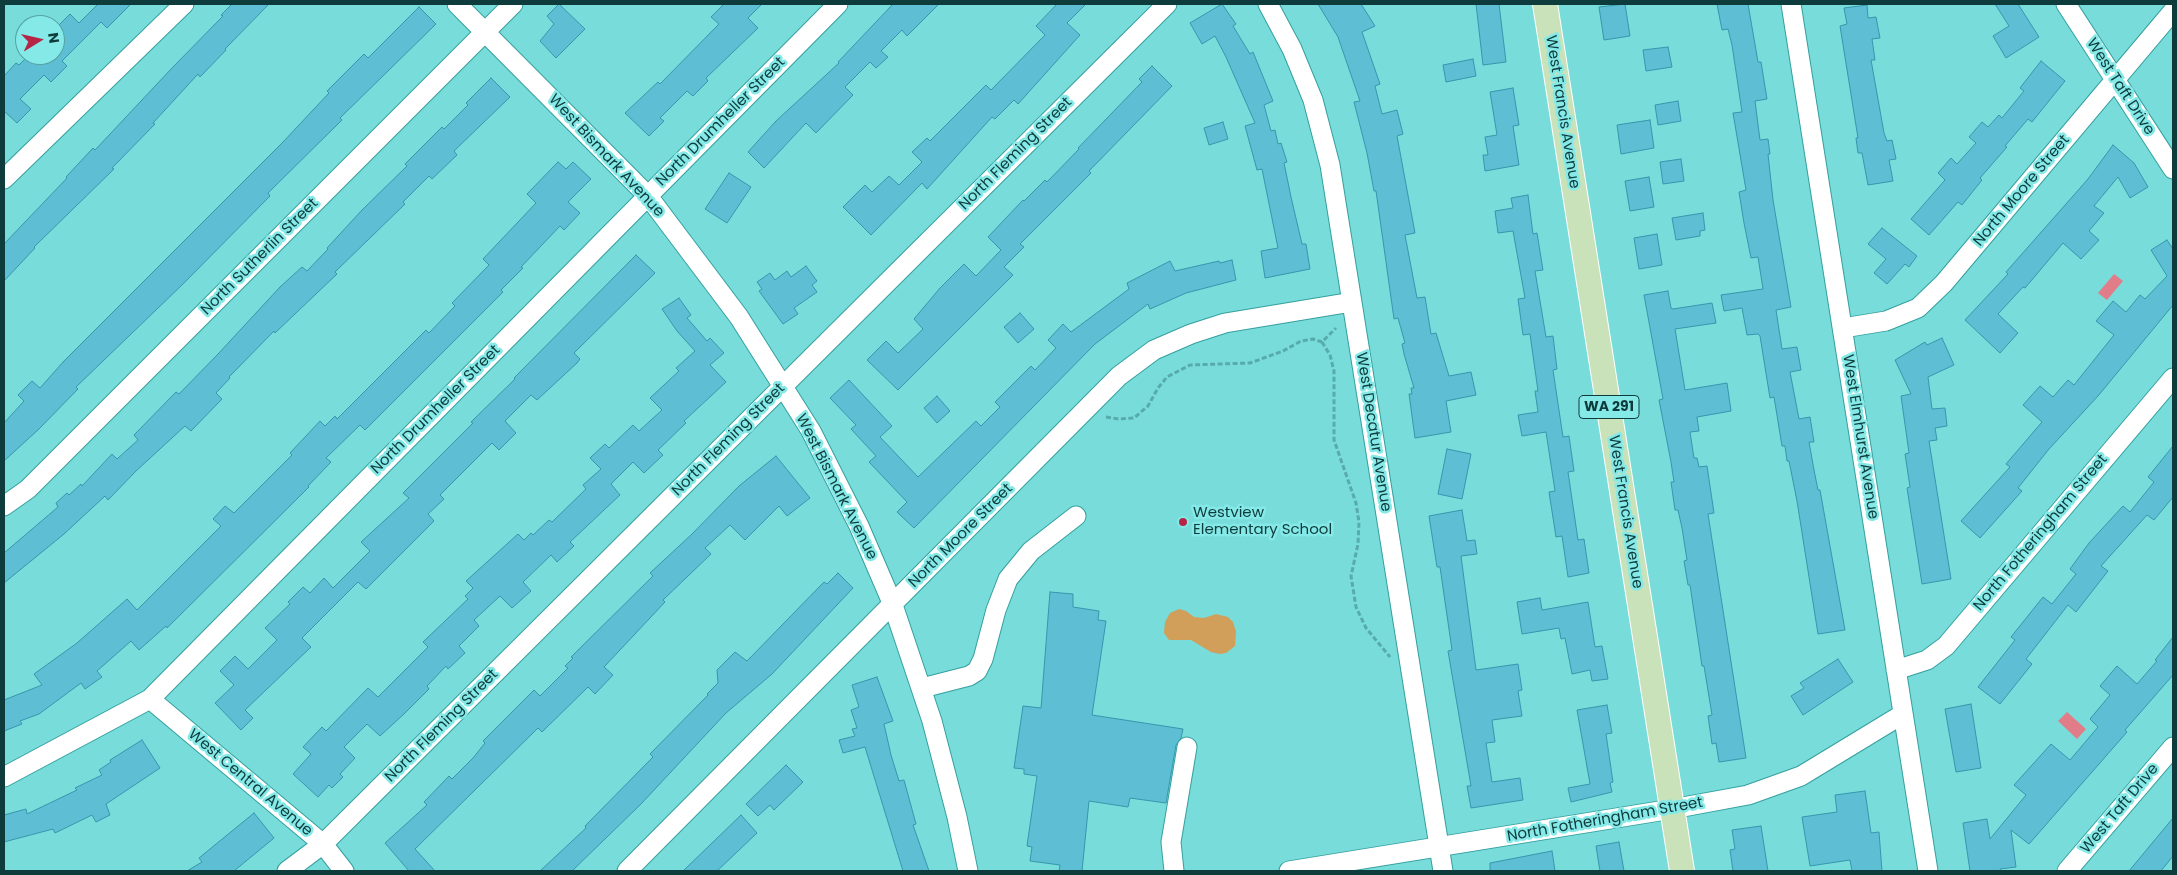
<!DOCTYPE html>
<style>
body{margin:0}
#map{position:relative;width:2177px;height:875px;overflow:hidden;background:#77dcda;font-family:Poppins,sans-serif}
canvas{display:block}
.frame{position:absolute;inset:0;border:5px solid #0e3b3b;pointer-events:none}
.north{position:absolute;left:15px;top:15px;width:50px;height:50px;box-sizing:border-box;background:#84e9e7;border:1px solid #55a3a2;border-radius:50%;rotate:81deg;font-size:14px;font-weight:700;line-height:20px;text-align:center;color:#0e3b3b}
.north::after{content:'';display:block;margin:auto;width:18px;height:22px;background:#b62546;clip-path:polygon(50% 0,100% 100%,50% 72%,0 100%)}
</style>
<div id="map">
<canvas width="2177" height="875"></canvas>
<div class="frame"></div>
<div class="north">N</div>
</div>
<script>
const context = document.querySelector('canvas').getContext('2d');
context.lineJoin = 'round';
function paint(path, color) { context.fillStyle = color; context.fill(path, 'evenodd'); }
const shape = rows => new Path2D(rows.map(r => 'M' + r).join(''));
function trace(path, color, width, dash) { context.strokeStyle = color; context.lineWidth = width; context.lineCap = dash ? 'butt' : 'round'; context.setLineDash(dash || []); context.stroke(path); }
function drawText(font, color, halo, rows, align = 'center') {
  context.font = font + ' Poppins,sans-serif'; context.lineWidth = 5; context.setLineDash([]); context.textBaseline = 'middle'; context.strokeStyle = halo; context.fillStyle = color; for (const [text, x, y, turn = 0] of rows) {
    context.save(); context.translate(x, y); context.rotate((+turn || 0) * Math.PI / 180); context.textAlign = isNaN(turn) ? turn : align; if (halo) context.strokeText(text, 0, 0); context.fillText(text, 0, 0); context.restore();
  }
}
paint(shape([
 [1179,609,1186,611,1194,617,1204,618,1216,614,1228,617,1233,622,1236,632,1235,646,1226,653,1220,654,1211,652,1191,640,1169,640,1164,633,1165,622,1170,613]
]), '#d19f59');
paint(shape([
 [2114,274,2123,281,2107,300,2098,293],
 [2067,712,2086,729,2077,739,2058,721]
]), '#e17d88');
const building = shape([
 [98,4,131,4,107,28,101,22,62,61,67,66,51,82,44,75,20,99,31,109,17,123,4,111,4,76,16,63,19,65,29,55,55,55,55,29,70,14,79,23,98,4],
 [232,4,269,4,225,49,226,50,200,77,198,74,153,123,155,124,112,168,114,169,34,247,35,248,4,281,4,244,67,178,66,177,93,148,95,150,172,68,223,16,221,15,232,4],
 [559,4,585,29,556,58,540,41,554,24,547,16,559,4],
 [724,4,762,4,748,18,758,28,706,78,708,81,693,96,687,91,660,118,664,121,649,136,625,113,658,82,660,84,719,24,711,17,724,4],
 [893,4,939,4,907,36,902,30,881,51,888,57,876,68,870,62,845,87,853,95,816,133,806,123,764,168,748,152,776,121,839,63,838,62,893,4],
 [1057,4,1086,4,1067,23,1080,35,1018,104,1014,100,995,119,992,117,927,189,922,183,871,235,843,207,865,185,872,192,889,176,899,185,922,162,912,152,927,138,930,141,986,85,991,90,1045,35,1036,26,1057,4],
 [1222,4,1236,24,1233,26,1250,54,1253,52,1273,101,1264,105,1271,131,1275,130,1278,144,1281,143,1287,162,1284,163,1291,197,1302,244,1306,244,1310,269,1265,278,1261,251,1278,248,1262,169,1257,170,1245,126,1255,123,1226,57,1215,36,1202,44,1190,23,1222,4],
 [1318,4,1361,4,1375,26,1362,32,1380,84,1375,86,1382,114,1397,110,1403,134,1397,136,1415,233,1405,235,1417,298,1425,297,1431,334,1436,333,1449,376,1471,372,1476,395,1446,401,1451,432,1415,438,1409,394,1412,394,1411,388,1414,388,1404,354,1402,344,1405,343,1398,318,1394,319,1376,191,1374,191,1367,153,1354,102,1360,101,1338,37,1318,4],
 [1476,4,1499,4,1506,62,1483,65,1476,4],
 [1625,4,1630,36,1604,40,1599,7,1625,4],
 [1717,4,1748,4,1758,62,1761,62,1767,99,1755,101,1760,140,1768,139,1770,154,1768,154,1773,200,1791,307,1776,310,1782,349,1797,347,1801,370,1790,372,1799,419,1810,417,1814,442,1809,442,1814,470,1818,490,1820,490,1845,630,1818,634,1797,501,1789,461,1787,461,1785,446,1782,446,1774,397,1770,398,1760,336,1758,334,1747,335,1742,308,1724,311,1721,295,1763,289,1758,257,1751,258,1744,223,1739,192,1746,190,1733,113,1742,112,1732,45,1728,29,1722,30,1717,4],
 [1995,4,2018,4,2039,37,2006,58,1993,36,2009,26,1995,4],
 [1867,5,1868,18,1876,17,1880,38,1872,39,1875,60,1871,60,1884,133,1887,141,1892,140,1896,159,1889,160,1893,181,1868,185,1862,153,1858,153,1856,138,1858,138,1840,26,1847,24,1844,8,1867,5],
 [419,7,436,24,340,118,342,120,268,193,270,196,183,284,76,387,78,389,39,429,4,461,4,423,24,401,18,395,32,381,40,388,64,361,283,142,329,93,327,91,364,54,368,58,419,7],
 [1668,47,1672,67,1646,71,1643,50,1668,47],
 [1473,59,1476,76,1446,82,1443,65,1473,59],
 [2041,61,2065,81,2032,122,2028,119,2005,146,2007,147,1980,178,1982,180,1962,205,1958,202,1929,235,1911,219,1945,180,1938,173,1951,158,1957,164,1976,143,1969,137,1982,122,1988,127,1999,115,2002,118,2024,91,2020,88,2041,61],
 [1152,66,1172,86,1089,171,1091,173,1020,244,1024,247,1004,267,1013,275,898,390,867,360,886,341,898,353,923,329,914,319,940,288,964,264,976,276,1001,250,988,237,1023,200,1024,201,1045,180,1047,182,1079,149,1078,148,1142,82,1139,79,1152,66],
 [491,78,510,97,454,151,457,155,432,179,429,176,403,202,405,204,335,272,337,274,275,333,274,331,229,377,230,378,216,393,222,399,191,431,185,426,136,471,108,500,105,496,64,534,4,583,4,553,58,507,56,503,67,493,69,495,81,484,82,486,112,454,117,459,138,440,134,435,176,392,179,394,219,353,280,287,302,267,307,271,328,249,327,248,362,210,407,166,405,164,442,127,444,129,468,105,466,103,491,78],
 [1513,88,1519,125,1513,126,1519,165,1485,171,1483,155,1488,155,1485,137,1497,135,1490,92,1513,88],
 [1678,101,1681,121,1658,125,1655,105,1678,101],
 [1650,120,1654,148,1621,154,1617,125,1650,120],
 [1223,122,1228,139,1209,145,1204,128,1223,122],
 [2113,145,2134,163,2148,187,2130,198,2118,177,2094,206,2104,213,2089,231,2099,240,2081,259,2063,243,2025,288,2023,287,1998,314,2018,333,2000,353,1965,320,2008,274,2006,272,2088,179,2113,145],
 [1681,159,1684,181,1663,184,1660,162,1681,159],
 [558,162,566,169,573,162,591,179,568,202,580,213,564,230,560,226,521,267,523,268,501,290,503,292,365,430,360,425,326,458,331,462,308,486,309,487,167,628,166,626,139,650,131,641,97,671,102,677,85,689,81,683,39,714,20,721,22,724,4,731,4,700,42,685,34,674,77,643,127,599,137,610,221,526,213,519,225,506,234,513,292,455,290,453,320,421,325,426,335,416,337,419,426,330,429,333,455,306,452,303,489,265,483,259,536,203,527,194,558,162],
 [729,173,751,187,727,223,705,209,729,173],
 [1649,177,1654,207,1630,211,1625,181,1649,177],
 [1528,195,1533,234,1537,233,1543,270,1535,271,1546,337,1553,336,1557,369,1553,370,1563,437,1569,436,1574,471,1568,472,1578,540,1584,539,1589,573,1568,577,1562,536,1556,537,1549,492,1555,491,1546,432,1522,436,1518,415,1538,412,1535,391,1538,391,1530,334,1523,335,1518,299,1525,298,1513,231,1498,233,1495,211,1513,208,1511,198,1528,195],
 [1703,213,1705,230,1700,231,1700,236,1676,240,1672,218,1703,213],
 [1882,228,1917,256,1909,267,1905,264,1887,284,1874,273,1886,259,1868,244,1882,228],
 [1657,234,1662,265,1639,269,1634,238,1657,234],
 [2167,240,2173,249,2173,305,2098,396,2049,449,2018,488,2022,491,1980,538,1961,521,2010,467,2006,464,2042,422,2023,405,2040,386,2053,397,2068,380,2074,385,2114,335,2096,321,2113,301,2126,312,2140,295,2145,299,2167,276,2151,250,2167,240],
 [636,255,655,273,574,353,580,359,577,363,537,400,531,395,505,421,516,433,499,450,492,443,440,495,444,499,428,514,434,521,366,589,358,582,302,638,311,647,245,710,253,718,241,730,215,703,234,685,220,671,235,656,248,669,277,640,265,628,290,604,288,602,303,587,310,593,324,578,333,588,370,551,361,542,409,498,403,493,473,423,471,422,515,379,514,378,636,255],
 [1232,260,1236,280,1186,293,1150,309,1148,304,1095,344,914,528,897,512,907,502,869,462,876,456,851,429,856,425,830,398,849,380,892,426,880,437,918,477,976,421,981,426,1000,407,995,402,1031,366,1035,370,1056,348,1048,340,1063,324,1071,332,1129,289,1127,283,1170,261,1175,271,1219,261,1220,263,1232,260],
 [806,266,817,281,812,285,817,292,794,308,798,314,783,324,759,291,762,289,757,282,770,273,775,280,787,271,791,277,806,266],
 [1668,291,1671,308,1673,309,1712,303,1716,323,1675,329,1685,390,1727,383,1731,411,1697,417,1699,431,1690,432,1694,458,1697,458,1699,467,1707,466,1714,513,1708,514,1746,758,1719,762,1716,743,1712,744,1708,716,1712,715,1704,666,1702,666,1690,585,1688,585,1684,561,1687,560,1682,528,1678,510,1675,510,1671,482,1674,482,1671,462,1659,400,1663,399,1644,295,1668,291],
 [679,298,691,315,687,318,707,341,710,338,724,353,710,365,726,382,684,421,686,423,658,450,663,455,644,473,633,462,611,484,620,495,570,542,574,546,557,562,551,555,523,582,531,591,512,608,500,596,474,620,479,626,459,646,465,653,448,669,446,666,427,686,429,689,405,713,380,736,367,724,344,747,355,758,340,774,343,777,332,788,329,785,318,797,293,774,311,754,303,747,322,727,326,731,368,688,378,697,428,647,423,642,468,599,465,596,473,588,466,581,518,534,524,540,531,533,533,535,549,520,552,522,586,489,583,485,601,469,590,458,605,444,609,448,633,425,639,431,662,410,650,398,679,371,676,368,695,351,677,331,662,309,679,298],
 [1020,313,1034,329,1018,343,1004,327,1020,313],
 [1942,338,1954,365,1928,377,1932,409,1945,408,1947,426,1935,428,1937,440,1929,441,1951,579,1922,584,1907,488,1910,487,1905,454,1909,453,1901,396,1911,394,1895,360,1925,342,1927,345,1942,338],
 [937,396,950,411,937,423,924,408,937,396],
 [2173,446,2173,497,2154,520,2147,515,2101,566,2108,571,2076,612,2068,605,2026,659,2032,664,2000,704,1978,687,2015,640,2011,637,2043,597,2052,604,2076,574,2070,569,2089,543,2123,506,2130,512,2154,482,2148,477,2173,446],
 [1447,449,1471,454,1462,499,1438,494,1447,449],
 [776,456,810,498,787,516,779,506,745,540,730,525,705,548,711,554,663,600,665,602,604,667,613,675,595,694,588,687,542,732,538,728,415,849,435,871,409,871,385,843,427,805,424,802,449,776,452,779,473,758,485,743,483,741,534,690,540,696,568,668,565,666,573,658,571,657,653,576,650,573,692,534,739,486,776,456],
 [1462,510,1467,541,1475,540,1477,554,1461,556,1476,670,1518,664,1522,690,1518,691,1522,716,1492,720,1495,742,1486,743,1492,782,1520,778,1523,800,1471,808,1467,786,1471,786,1448,651,1452,650,1440,567,1437,567,1429,516,1462,510],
 [838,573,853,588,772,674,726,713,641,804,572,871,540,871,586,828,585,826,653,757,650,754,708,695,707,694,718,683,717,670,735,652,747,661,824,582,827,584,838,573],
 [1050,592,1073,594,1073,607,1099,611,1098,620,1106,621,1092,715,1183,729,1181,738,1176,745,1166,803,1130,798,1128,807,1089,801,1082,871,1059,871,1060,865,1030,861,1032,847,1027,846,1037,776,1024,774,1024,769,1014,768,1023,706,1041,708,1050,592],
 [1540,598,1542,610,1588,602,1595,647,1602,646,1608,679,1592,681,1590,670,1572,674,1565,638,1561,639,1559,628,1522,634,1517,602,1540,598],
 [2173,637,2173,675,2125,730,2127,732,2029,844,2011,830,2016,867,2000,869,2001,871,1970,871,1963,823,1987,819,1990,839,2026,795,2014,785,2051,744,2070,760,2098,727,2090,719,2110,695,2100,686,2117,666,2137,684,2157,661,2155,660,2173,637],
 [1838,659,1853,682,1803,715,1791,696,1804,688,1800,683,1838,659],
 [877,677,893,721,884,724,891,755,899,781,904,780,916,824,913,825,929,871,903,871,865,747,843,753,839,740,855,736,852,729,857,728,851,710,859,707,852,685,877,677],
 [1971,704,1981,768,1956,772,1945,709,1971,704],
 [1607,705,1612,733,1606,734,1613,782,1610,783,1612,792,1571,802,1568,788,1590,784,1577,710,1607,705],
 [142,740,160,768,106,804,110,815,96,822,92,815,55,833,53,829,4,842,4,815,26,809,27,814,77,790,75,788,102,775,99,770,111,762,110,760,142,740],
 [786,765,803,782,774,810,770,805,758,816,746,804,786,765],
 [1865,791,1871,833,1879,832,1882,871,1852,871,1850,860,1810,866,1802,817,1837,812,1835,795,1865,791],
 [254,813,274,838,234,871,187,871,202,862,199,858,254,813],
 [741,815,757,833,717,871,683,871,741,815],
 [2173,818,2173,856,2161,871,2129,871,2173,818],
 [1761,826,1768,871,1733,871,1730,850,1735,849,1732,830,1761,826],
 [1619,842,1624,871,1600,871,1596,846,1619,842],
 [1552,851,1555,871,1490,871,1490,863,1552,851]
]);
paint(building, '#5ebed3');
trace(building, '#3498ad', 1);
const minor = shape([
 [457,4,648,196,739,317,811,431,859,526,893,605,932,721,957,817,968,871],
 [1268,4,1292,49,1313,100,1330,165,1443,871],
 [1791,4,1928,871],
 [2066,4,2173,169],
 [4,179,184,4],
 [1843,328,1886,321,1918,308,1944,283,2173,11],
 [4,506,28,489,513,4],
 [1896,670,1927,660,1946,646,2173,378],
 [922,688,969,676,977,671,983,659,996,610,1008,579,1031,551,1076,516],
 [150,699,323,844,344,871],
 [4,777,150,699,838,4],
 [287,871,323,844,1167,4],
 [627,871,1119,376,1154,350,1191,334,1225,323,1352,302],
 [1174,871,1171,842,1187,747],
 [1289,871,1672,809,1748,795,1801,776,1903,714],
 [2067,871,2173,747]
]);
const major = shape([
 [1545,4,1682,871]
]);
trace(minor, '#35a09f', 21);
trace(major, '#fff', 26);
trace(shape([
 [1322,342,1330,355,1334,371,1334,440,1356,503,1359,522,1358,544,1351,576,1356,607,1366,628,1390,657],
 [1106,417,1119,419,1134,418,1148,406,1158,388,1167,377,1190,365,1250,363,1283,351,1301,341,1313,339,1322,342,1336,328]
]), '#57abaa', 3, [5, 2.5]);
trace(minor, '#fff', 19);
trace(major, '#c9e2b9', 24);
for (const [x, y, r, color] of [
 [1183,522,5,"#b62546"]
]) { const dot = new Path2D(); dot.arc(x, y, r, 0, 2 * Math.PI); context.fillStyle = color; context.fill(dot); trace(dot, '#84e9e7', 2); }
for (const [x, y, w] of [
 [1609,407,60]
]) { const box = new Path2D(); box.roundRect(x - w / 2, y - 11.5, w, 23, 4); context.fillStyle = '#84e9e7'; context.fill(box); trace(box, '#0e3b3b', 1); }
drawText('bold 14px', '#0e3b3b', null, [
 ["WA 291",1609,407]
]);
drawText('15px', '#0e3b3b', '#84e9e7', [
 ["West Taft Drive",2120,87,57],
 ["West Francis Avenue",1562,112,81],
 ["North Drumheller Street",721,122,-45],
 ["North Fleming Street",1016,154,-45],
 ["West Bismark Avenue",606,156,47],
 ["North Moore Street",2022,191,-50],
 ["North Sutherlin Street",260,257,-45],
 ["North Drumheller Street",436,410,-45],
 ["West Decatur Avenue",1373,432,81],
 ["West Elmhurst Avenue",1860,437,81],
 ["North Fleming Street",729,440,-45],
 ["West Bismark Avenue",836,487,63],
 ["West Francis Avenue",1625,512,81],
 ["North Fotheringham Street",2041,533,-50],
 ["North Moore Street",961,536,-45],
 ["North Fleming Street",442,726,-45],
 ["West Central Avenue",250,783,40],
 ["West Taft Drive",2120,809,-50],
 ["North Fotheringham Street",1605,820,-10]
]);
drawText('15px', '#0e3b3b', '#84e9e7', [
 ["Westview",1193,513],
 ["Elementary School",1193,530]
], 'left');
</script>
